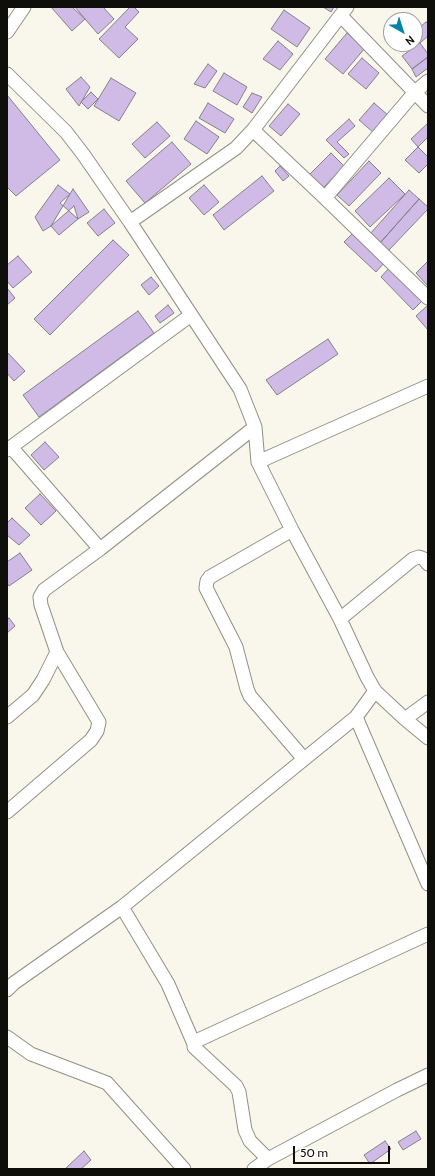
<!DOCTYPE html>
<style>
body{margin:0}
#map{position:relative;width:435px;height:1176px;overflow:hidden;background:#f9f7eb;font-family:Cabin,sans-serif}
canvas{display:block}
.frame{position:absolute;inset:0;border:8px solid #0e0e0a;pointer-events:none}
.north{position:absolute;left:383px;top:12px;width:40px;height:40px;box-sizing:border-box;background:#fff;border:1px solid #9f9f9d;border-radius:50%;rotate:141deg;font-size:11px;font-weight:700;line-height:16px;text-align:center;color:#0e0e0a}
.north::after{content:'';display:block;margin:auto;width:14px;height:18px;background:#0783a8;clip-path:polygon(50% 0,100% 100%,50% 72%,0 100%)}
.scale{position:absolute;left:293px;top:1146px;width:97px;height:18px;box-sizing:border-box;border:2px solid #0e0e0a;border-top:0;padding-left:5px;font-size:12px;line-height:14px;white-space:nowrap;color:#0e0e0a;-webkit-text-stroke:3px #fff;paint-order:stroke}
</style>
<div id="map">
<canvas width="435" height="1176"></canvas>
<div class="frame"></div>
<div class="north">N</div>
<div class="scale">50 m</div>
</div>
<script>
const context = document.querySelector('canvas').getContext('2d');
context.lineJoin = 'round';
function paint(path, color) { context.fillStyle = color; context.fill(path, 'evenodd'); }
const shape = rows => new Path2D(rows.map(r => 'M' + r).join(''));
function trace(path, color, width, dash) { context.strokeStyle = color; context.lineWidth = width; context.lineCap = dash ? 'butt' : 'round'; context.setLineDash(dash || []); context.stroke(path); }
const building = shape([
 [51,7,75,7,85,19,72,31,51,7],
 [74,7,103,7,114,19,98,34,85,19,73,8,74,7],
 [130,7,134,7,139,12,125,27,138,39,119,58,99,39,130,7],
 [323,7,334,7,331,12,323,7],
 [284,10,310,28,297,47,271,29,284,10],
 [426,22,428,24,428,36,420,43,415,37,415,31,426,22],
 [391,31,391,44,402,44,396,50,384,38,391,31],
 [347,33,365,48,343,74,325,59,347,33],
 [278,41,293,54,280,70,263,59,278,41],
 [420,43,428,54,428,57,412,69,402,56,420,43],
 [428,57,428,68,416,77,412,69,428,57],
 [362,58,379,73,366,89,348,74,362,58],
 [208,64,217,71,205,88,194,84,208,64],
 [224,73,247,87,237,105,213,91,224,73],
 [81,77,90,87,79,106,66,89,81,77],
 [111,78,136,93,119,121,94,106,111,78],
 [91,92,98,99,88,109,81,102,91,92],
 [252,93,262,97,252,113,243,107,252,93],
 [7,95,60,160,16,196,7,187,7,95],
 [208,103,234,119,225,133,199,118,208,103],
 [374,103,389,116,374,133,359,120,374,103],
 [288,104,300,114,281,136,269,126,288,104],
 [349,119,355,126,337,142,349,154,344,158,326,140,349,119],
 [196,121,219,137,207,154,184,139,196,121],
 [157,122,170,136,145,158,132,144,157,122],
 [428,123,428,137,418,147,411,139,428,123],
 [172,142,191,164,145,203,126,181,172,142],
 [418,147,428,157,428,164,419,173,405,160,418,147],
 [331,153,344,166,323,188,309,175,331,153],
 [369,161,381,173,349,206,337,195,369,161],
 [280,166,289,176,283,181,275,171,280,166],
 [262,176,274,191,224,230,213,215,262,176],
 [389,178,405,194,370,227,355,211,389,178],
 [58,185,70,194,51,226,43,231,35,217,58,185],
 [204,185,219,202,204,215,189,198,204,185],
 [73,189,89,212,78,219,60,203,70,194,73,189],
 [409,190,419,199,380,243,370,234,409,190],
 [419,199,428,207,428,209,389,250,380,243,419,199],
 [74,206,78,219,59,235,51,226,74,206],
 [104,209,115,223,98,236,87,223,104,209],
 [352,234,384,263,376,272,344,242,352,234],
 [113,240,129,255,50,335,34,319,113,240],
 [18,256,32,272,13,288,7,281,7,265,18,256],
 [428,261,428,286,416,273,428,261],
 [390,267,423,300,413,310,381,277,390,267],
 [151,277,159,286,149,295,141,285,151,277],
 [7,288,15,298,7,305,7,288],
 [168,305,174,313,160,323,155,316,168,305],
 [428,305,428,330,416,316,428,305],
 [138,311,154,333,39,417,23,395,138,311],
 [328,339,338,354,277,395,266,380,328,339],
 [7,352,25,371,14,381,7,373,7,352],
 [45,442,59,457,44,470,31,455,45,442],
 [40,494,56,511,41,525,25,508,40,494],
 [12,518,30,535,19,545,7,535,7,523,12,518],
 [20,553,32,570,9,586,7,583,7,562,20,553],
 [9,618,15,626,7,633,7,620,9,618],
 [416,1131,421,1139,403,1150,398,1142,416,1131],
 [385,1141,391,1149,370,1164,364,1155,385,1141],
 [84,1151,91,1160,81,1169,67,1169,66,1168,84,1151]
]);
paint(building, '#d0bbe7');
trace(building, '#84808a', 1);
const minor = shape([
 [341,16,428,106],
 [7,32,24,7],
 [7,74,66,132,83,154,130,222,240,389,255,427,258,462,292,530,340,619,367,677,375,691,405,719,428,738],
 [253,130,325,198,428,298],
 [325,198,415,92,428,81],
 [130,222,236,148,253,130,347,7],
 [11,447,100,549],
 [7,450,191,315],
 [258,462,428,386],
 [292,530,210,577,207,581,206,588,236,647,247,689,250,696,304,759],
 [340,619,413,559,419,557,424,559,428,564],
 [7,717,33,695,43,680,57,652],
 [356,717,428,884],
 [405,719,428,702],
 [7,812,91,740,97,731,99,722,57,652,41,605,40,597,44,590,100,549,255,427],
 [122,907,168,984,194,1044,194,1047,236,1086,239,1092,245,1130,250,1141,268,1159],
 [7,990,14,983,122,907,356,717,375,691],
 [7,1037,31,1054,107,1083,184,1169],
 [194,1044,196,1041,428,934],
 [254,1169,268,1159,397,1090,428,1075]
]);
trace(minor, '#929085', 15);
trace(minor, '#fff', 13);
</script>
